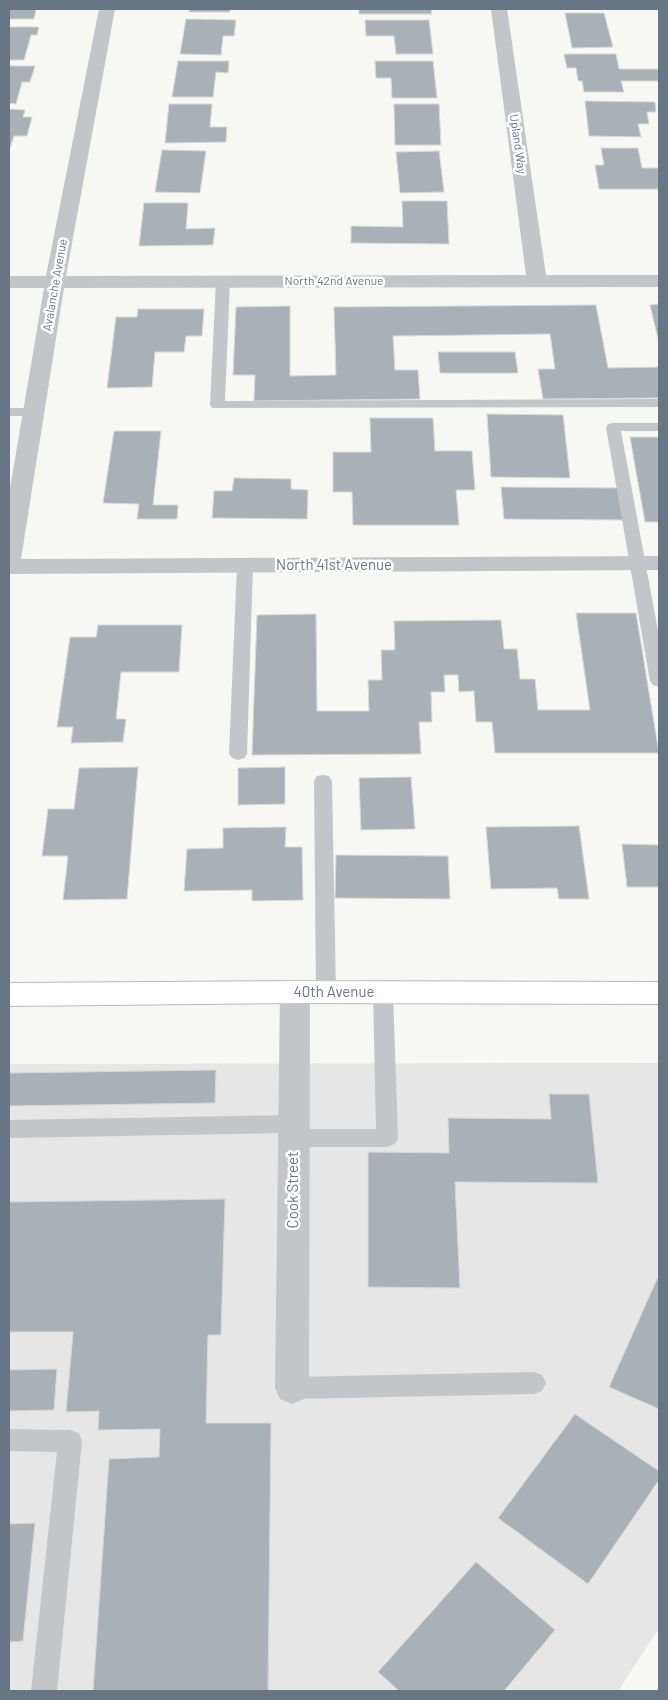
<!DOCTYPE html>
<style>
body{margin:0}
#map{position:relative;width:668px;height:1700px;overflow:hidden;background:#f7f7f4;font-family:Barlow,sans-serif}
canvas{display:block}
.frame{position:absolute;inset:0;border:10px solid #677684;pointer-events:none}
</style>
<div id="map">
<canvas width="668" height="1700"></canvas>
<div class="frame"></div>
</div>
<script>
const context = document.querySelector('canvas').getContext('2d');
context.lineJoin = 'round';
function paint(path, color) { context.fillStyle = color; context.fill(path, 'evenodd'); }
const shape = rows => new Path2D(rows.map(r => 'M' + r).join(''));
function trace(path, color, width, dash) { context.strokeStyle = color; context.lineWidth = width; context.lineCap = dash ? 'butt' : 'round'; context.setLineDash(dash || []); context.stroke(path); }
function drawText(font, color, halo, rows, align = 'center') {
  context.font = font + ' Barlow,sans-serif'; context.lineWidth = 5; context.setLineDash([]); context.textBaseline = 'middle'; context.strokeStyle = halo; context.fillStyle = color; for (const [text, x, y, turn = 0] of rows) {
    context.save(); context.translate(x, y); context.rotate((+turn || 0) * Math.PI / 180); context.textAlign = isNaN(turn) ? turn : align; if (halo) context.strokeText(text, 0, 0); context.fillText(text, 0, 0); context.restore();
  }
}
paint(shape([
 [659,1063,659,1628,618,1691,9,1691,9,1064]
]), '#e5e6e5');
const building = shape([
 [9,9,36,9,34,19,9,19,9,9],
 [189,9,230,9,230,12,189,12,189,9],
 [359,9,431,9,432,14,359,14,359,9],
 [565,13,604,13,613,47,572,48,565,13],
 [186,19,236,20,234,36,223,36,221,55,180,54,186,19],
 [365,20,429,20,433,54,396,54,394,36,366,36,365,20],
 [9,27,39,27,37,35,31,35,24,60,9,60,9,27],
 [564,54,616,54,619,69,659,69,659,81,621,81,624,92,584,92,582,81,578,81,576,68,567,68,564,54],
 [178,61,229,61,228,73,216,72,213,97,172,97,178,61],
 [375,61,433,61,437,98,392,98,391,78,376,78,375,61],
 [9,66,35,66,30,82,22,82,16,104,9,103,9,66],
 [585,101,655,102,656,112,647,112,649,124,638,124,641,137,589,136,585,101],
 [169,104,212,104,210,127,227,127,226,142,165,143,169,104],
 [394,104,439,104,441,145,395,145,394,104],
 [9,109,25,110,23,117,32,117,27,136,14,136,10,148,9,148,9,109],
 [601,148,638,148,642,168,659,168,659,189,599,189,595,165,604,165,601,148],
 [162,150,206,151,200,193,155,192,162,150],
 [439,151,444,192,400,193,396,152,439,151],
 [402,201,447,201,449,244,351,243,351,226,403,227,402,201],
 [144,203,188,203,186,229,215,228,213,245,139,246,144,203],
 [659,304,659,343,650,305,659,304],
 [596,305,608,368,659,367,659,398,543,399,538,369,555,369,550,334,393,336,395,370,418,370,420,399,254,401,255,375,233,375,236,307,290,306,290,376,336,375,334,307,596,305],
 [138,309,204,309,202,336,186,336,184,352,155,352,152,387,107,388,116,317,137,317,138,309],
 [438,352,515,352,518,373,440,373,438,352],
 [487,414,563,415,570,478,491,477,487,414],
 [370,418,433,418,435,451,472,451,475,490,456,490,459,525,353,525,352,492,333,492,333,452,371,452,370,418],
 [114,431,161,431,153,505,178,505,177,519,137,519,139,504,103,503,114,431],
 [630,437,659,437,659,522,645,522,630,437],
 [234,478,291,479,291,489,308,490,307,519,212,518,214,491,232,491,234,478],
 [501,487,621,488,626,520,504,519,501,487],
 [576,613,636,613,659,753,495,753,492,722,476,722,474,691,459,692,458,675,444,675,445,692,431,692,432,722,419,722,421,754,252,755,257,615,316,614,317,711,369,711,368,680,382,680,381,650,395,650,394,621,501,620,504,649,517,649,520,679,535,679,538,710,590,710,576,613],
 [98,625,182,625,179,672,121,672,116,719,126,719,123,742,71,743,73,727,57,727,70,637,96,637,98,625],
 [138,767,127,899,63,900,68,856,42,856,48,809,74,809,79,768,138,767],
 [285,767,285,804,238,805,238,768,285,767],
 [411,777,415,829,361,830,359,778,411,777],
 [579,826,589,899,559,899,557,888,491,889,486,827,579,826],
 [286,827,285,847,302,847,303,900,252,901,252,890,184,891,187,849,223,848,223,828,286,827],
 [622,844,659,845,659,887,627,887,622,844],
 [336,855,448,856,450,899,335,898,336,855],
 [216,1070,215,1103,9,1106,9,1073,216,1070],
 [549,1094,589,1094,598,1183,455,1182,460,1288,368,1287,368,1152,449,1153,448,1118,551,1119,549,1094],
 [225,1199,221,1335,208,1335,206,1423,271,1423,268,1691,93,1691,109,1459,159,1457,160,1429,98,1430,99,1411,66,1412,73,1332,9,1332,9,1202,225,1199],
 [657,1279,659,1280,659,1409,609,1387,657,1279],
 [57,1369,54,1410,9,1411,9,1370,57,1369],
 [575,1414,659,1471,659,1480,588,1584,498,1518,575,1414],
 [35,1523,23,1641,9,1642,9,1524,35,1523],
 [476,1562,555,1630,504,1691,399,1691,378,1672,476,1562]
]);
paint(building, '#a9b1b6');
trace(building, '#d8d8d6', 1);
const primary = shape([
 [295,981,659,982,659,1004,295,1003,9,1006,9,983,295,981]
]);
trace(primary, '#b5b9bd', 2);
paint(shape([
 [223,277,230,281,225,401,659,399,659,407,212,408,210,405,216,281,223,277],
 [9,408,33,408,38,409,40,412,38,415,33,416,9,416,9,408],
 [613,423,659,423,659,431,621,431,659,636,659,687,653,685,650,681,606,427,608,424,613,423],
 [245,560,251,561,253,565,247,754,244,758,238,760,232,758,229,754,237,565,239,561,245,560],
 [323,775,329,776,332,781,336,992,333,998,326,1000,319,998,316,992,314,781,317,776,323,775],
 [383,985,390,987,393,993,398,1138,395,1144,387,1147,294,1147,286,1144,283,1138,286,1133,9,1138,9,1120,294,1115,302,1118,305,1124,302,1129,376,1129,373,993,376,987,383,985],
 [534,1372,542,1375,546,1383,542,1391,534,1394,292,1399,284,1396,280,1388,284,1380,292,1377,534,1372],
 [9,1429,70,1430,79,1433,82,1441,57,1691,31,1691,57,1452,9,1451,9,1429]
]), '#c2c6c9');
paint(shape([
 [99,9,115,9,66,276,526,275,491,9,507,9,546,275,659,275,659,287,64,288,21,559,659,556,659,570,9,574,9,494,44,288,9,288,9,276,46,276,99,9],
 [295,981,305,984,310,992,309,1388,304,1399,292,1404,280,1399,275,1388,280,992,285,984,295,981]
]), '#c2c6c9');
paint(primary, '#fff');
drawText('12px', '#677684', '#fff', [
 ["Upland Way",518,144,82],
 ["North 42nd Avenue",334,281],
 ["Avalanche Avenue",55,285,-80]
]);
drawText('15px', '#677684', '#fff', [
 ["North 41st Avenue",334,565],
 ["40th Avenue",334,992],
 ["Cook Street",293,1190,-90]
]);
</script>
